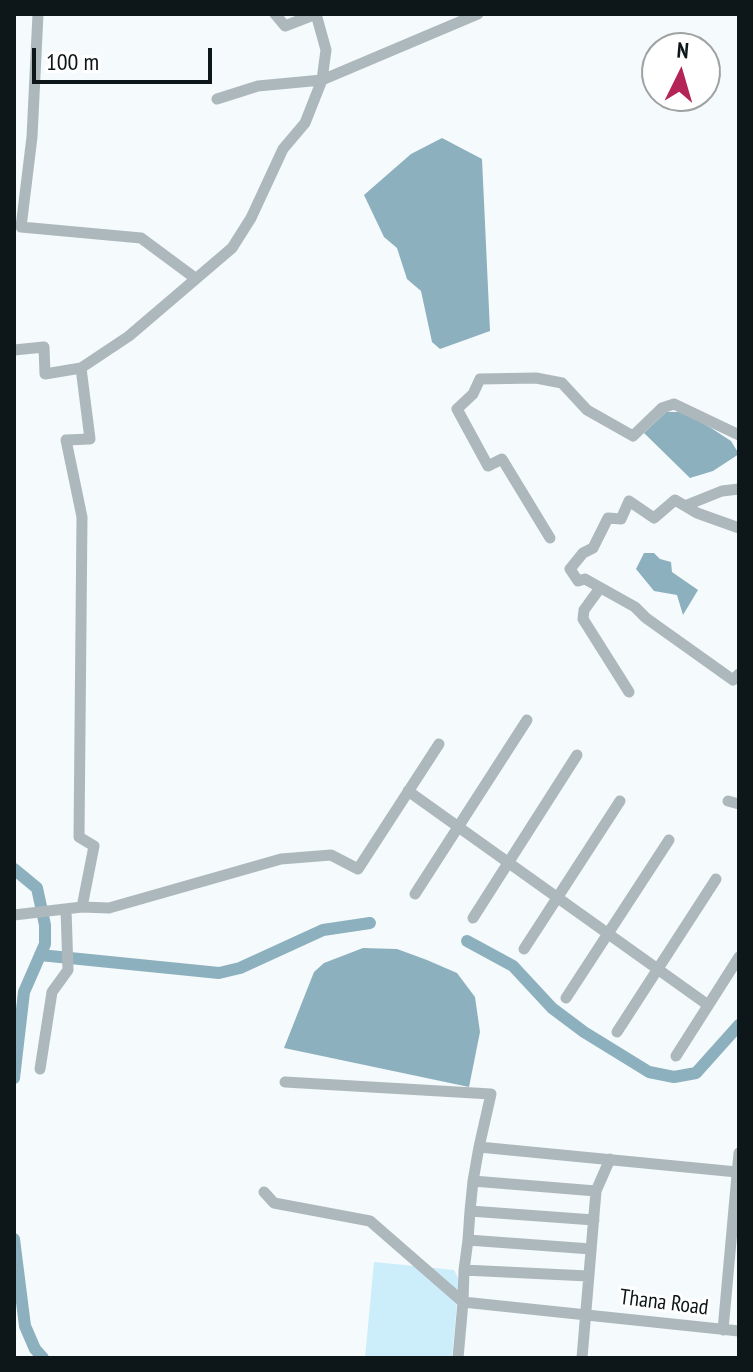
<!DOCTYPE html>
<style>
body{margin:0}
#map{position:relative;width:753px;height:1372px;overflow:hidden;background:#f5fafc;font-family:"PT Sans Narrow",sans-serif}
canvas{display:block}
.frame{position:absolute;inset:0;border:16px solid #0d1619;pointer-events:none}
.north{position:absolute;left:641px;top:32px;width:80px;height:80px;box-sizing:border-box;background:#fff;border:2px solid #9ea2a3;border-radius:50%;rotate:5deg;font-size:22px;font-weight:700;line-height:32px;text-align:center;color:#0d1619}
.north::after{content:'';display:block;margin:auto;width:28px;height:36px;background:#b42557;clip-path:polygon(50% 0,100% 100%,50% 72%,0 100%)}
.scale{position:absolute;left:32px;top:48px;width:180px;height:36px;box-sizing:border-box;border:4px solid #0d1619;border-top:0;padding-left:10px;font-size:24px;line-height:28px;white-space:nowrap;color:#0d1619;-webkit-text-stroke:6px #fff;paint-order:stroke}
</style>
<div id="map">
<canvas width="753" height="1372"></canvas>
<div class="frame"></div>
<div class="north">N</div>
<div class="scale">100 m</div>
</div>
<script>
const context = document.querySelector('canvas').getContext('2d');
context.lineJoin = 'round';
function paint(path, color) { context.fillStyle = color; context.fill(path, 'evenodd'); }
const shape = rows => new Path2D(rows.map(r => 'M' + r).join(''));
function trace(path, color, width, dash) { context.strokeStyle = color; context.lineWidth = width; context.lineCap = dash ? 'butt' : 'round'; context.setLineDash(dash || []); context.stroke(path); }
function drawText(font, color, halo, rows, align = 'center') {
  context.font = font + ' "PT Sans Narrow",sans-serif'; context.lineWidth = 6; context.setLineDash([]); context.textBaseline = 'middle'; context.strokeStyle = halo; context.fillStyle = color; for (const [text, x, y, turn = 0] of rows) {
    context.save(); context.translate(x, y); context.rotate((+turn || 0) * Math.PI / 180); context.textAlign = isNaN(turn) ? turn : align; if (halo) context.strokeText(text, 0, 0); context.fillText(text, 0, 0); context.restore();
  }
}
paint(shape([
 [374,1262,454,1270,459,1280,452,1358,365,1358]
]), '#ccedfa');
paint(shape([
 [442,138,482,159,490,331,440,349,432,342,421,291,407,279,397,248,384,237,364,195,411,154],
 [666,412,682,412,711,428,731,441,739,454,713,471,690,478,644,433],
 [644,553,654,553,660,559,671,562,672,572,698,590,683,615,677,595,654,591,636,569],
 [363,948,397,949,427,960,457,973,475,997,480,1032,469,1087,284,1048,314,972,324,963]
]), '#8cb0bd');
trace(shape([
 [14,869,37,888,45,925,45,944,24,992,14,1078],
 [467,941,513,966,552,1008,584,1032,649,1072,674,1077,696,1073,739,1025],
 [40,955,219,973,240,968,323,930,370,923],
 [14,1239,25,1326,35,1349,43,1358]
]), '#8cb0bd', 12);
trace(shape([
 [38,14,32,137,21,227,141,238,195,278],
 [217,99,258,86,322,80,326,50,316,14,285,26,275,14],
 [14,350,44,347,45,374,81,368],
 [687,505,722,491,739,489],
 [739,528,697,513,675,500,654,518,629,501,621,519,608,518,593,548,583,553,570,569,578,581,585,579,635,607,646,618,733,680,739,674],
 [550,538,502,459,488,466,457,409,473,394,480,379,536,378,562,383,587,410,633,436,662,408,674,404,739,435],
 [600,588,584,610,583,619,629,692],
 [408,791,708,1005],
 [728,801,739,804],
 [415,894,527,720],
 [82,907,94,846,79,837,82,517,66,440,90,439,81,368,129,336,232,248,251,218,283,149,305,123,322,80,478,14],
 [14,915,82,907,109,908,281,859,331,855,358,869,439,744],
 [473,918,577,755],
 [524,949,620,801],
 [566,998,669,840],
 [617,1032,716,879],
 [676,1056,739,957],
 [40,1069,52,992,68,970,66,909],
 [285,1082,491,1094,479,1147,737,1172],
 [479,1147,473,1181,596,1191],
 [473,1181,470,1211,594,1220],
 [264,1192,274,1203,370,1221,463,1302,458,1358],
 [470,1211,468,1240,591,1249],
 [468,1240,464,1270,588,1276],
 [464,1270,463,1302,739,1331],
 [723,1330,739,1153],
 [582,1358,596,1191,610,1159]
]), '#adb8bd', 11);
drawText('22px', '#0d1619', '#fff', [
 ["Thana Road",664,1303,7]
]);
</script>
